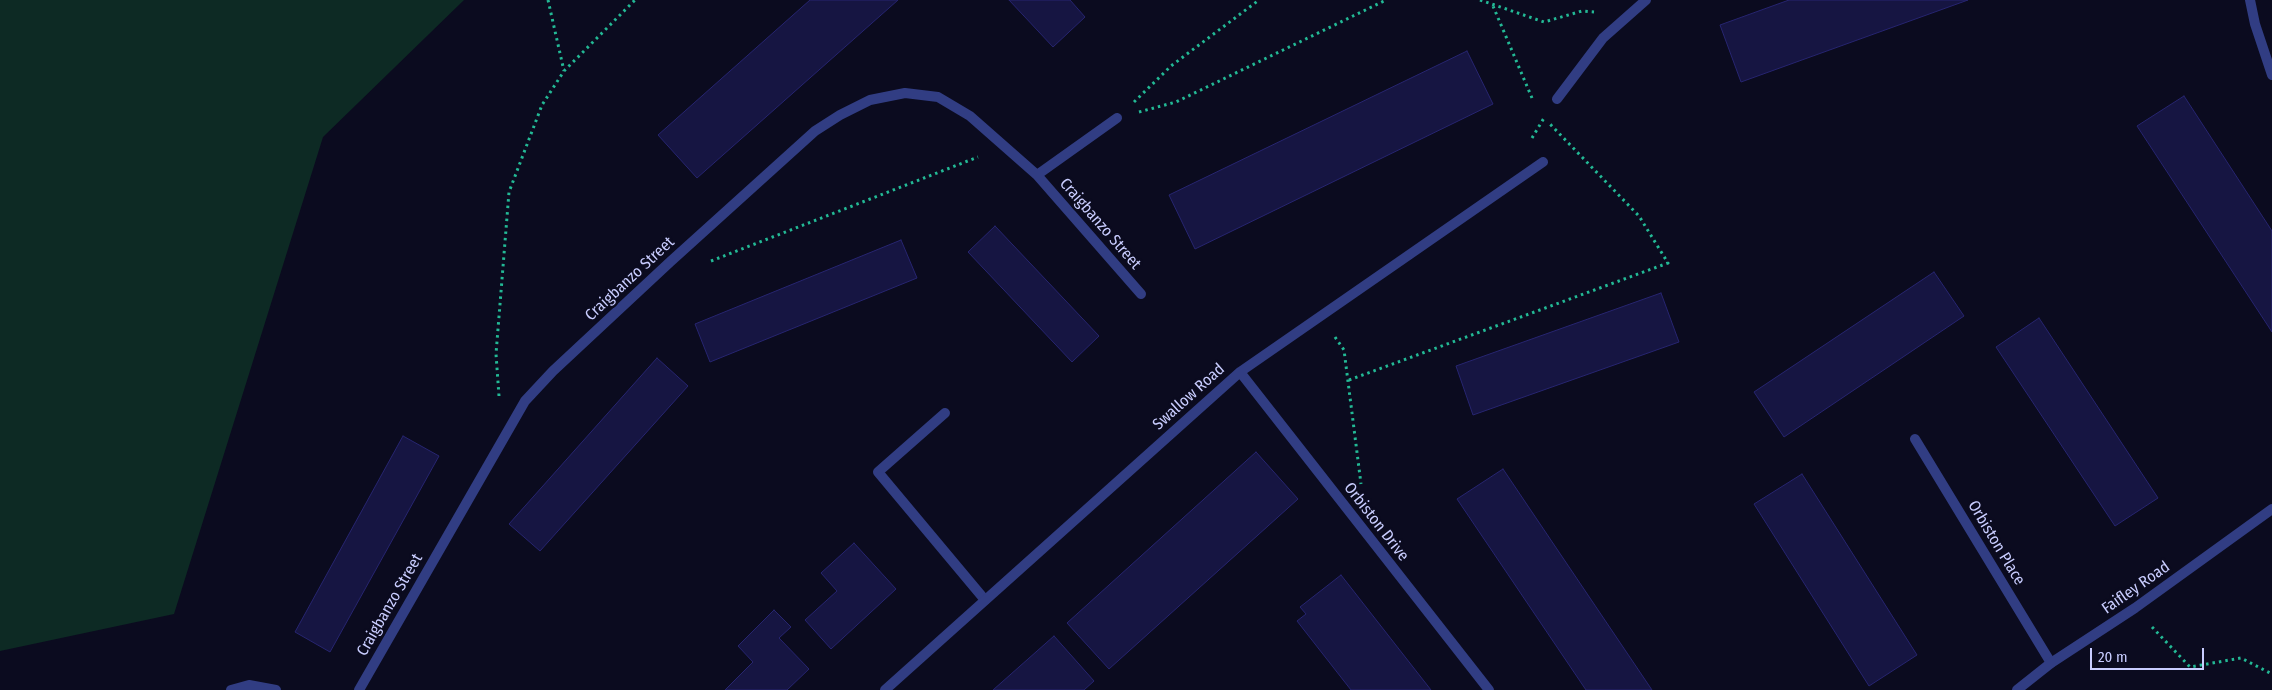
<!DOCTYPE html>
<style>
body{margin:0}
#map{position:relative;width:2272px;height:690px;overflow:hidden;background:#0b0b1f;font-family:"Fira Sans Condensed",sans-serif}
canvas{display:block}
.scale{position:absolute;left:2090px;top:648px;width:114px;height:22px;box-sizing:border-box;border:2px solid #c9cdff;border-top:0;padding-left:6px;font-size:15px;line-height:18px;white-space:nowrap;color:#c9cdff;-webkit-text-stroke:4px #0b0b1f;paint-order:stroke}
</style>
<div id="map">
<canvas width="2272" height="690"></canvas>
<div class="scale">20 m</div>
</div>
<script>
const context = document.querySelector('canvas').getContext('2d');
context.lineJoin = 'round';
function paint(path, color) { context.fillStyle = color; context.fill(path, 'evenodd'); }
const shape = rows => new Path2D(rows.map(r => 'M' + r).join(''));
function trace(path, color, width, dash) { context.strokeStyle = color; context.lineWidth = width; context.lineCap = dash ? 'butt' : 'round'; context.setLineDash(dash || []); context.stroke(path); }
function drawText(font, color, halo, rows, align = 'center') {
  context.font = font + ' "Fira Sans Condensed",sans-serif'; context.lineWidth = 5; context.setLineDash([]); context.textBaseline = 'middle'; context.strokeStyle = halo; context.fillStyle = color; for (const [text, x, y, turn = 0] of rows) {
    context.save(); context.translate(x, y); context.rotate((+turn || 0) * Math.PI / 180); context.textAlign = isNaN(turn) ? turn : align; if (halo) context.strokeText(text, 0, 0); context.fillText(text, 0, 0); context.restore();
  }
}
paint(shape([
 [0,0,464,0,323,137,174,614,0,651]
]), '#0d2a24');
const building = shape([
 [810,0,898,0,697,178,658,135,810,0],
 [1009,0,1070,0,1085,17,1053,47,1009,0],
 [1789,0,1968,0,1741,82,1720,25,1789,0],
 [1467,51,1493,104,1195,249,1169,195,1467,51],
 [2184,96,2272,231,2272,332,2137,126,2184,96],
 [995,226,1099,336,1072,362,968,252,995,226],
 [901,240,917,278,710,362,695,324,901,240],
 [1934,272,1964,316,1784,437,1754,392,1934,272],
 [1661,293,1679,342,1473,415,1456,366,1661,293],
 [2039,318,2158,498,2115,526,1996,347,2039,318],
 [657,358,688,386,540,551,509,524,657,358],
 [403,436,439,456,330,652,295,632,403,436],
 [1256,452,1298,499,1109,669,1067,623,1256,452],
 [1503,469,1652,690,1586,690,1457,499,1503,469],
 [1802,474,1917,655,1869,686,1754,504,1802,474],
 [854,543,896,589,831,649,805,620,837,591,821,573,854,543],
 [1341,575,1431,690,1351,690,1297,621,1306,614,1300,607,1341,575],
 [774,610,791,627,779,638,809,669,787,690,725,690,753,662,738,646,774,610],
 [1054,636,1094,681,1084,690,993,690,1054,636]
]);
paint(building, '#161542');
trace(building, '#272570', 1);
trace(shape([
 [548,0,564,71],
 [1480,0,1544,22,1582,11,1594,12],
 [1493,6,1532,98],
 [1134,102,1171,66,1259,0],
 [1139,112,1176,102,1386,0],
 [1532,138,1544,118],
 [711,261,978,157],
 [1335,337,1344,350,1361,484],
 [1349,380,1668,263,1639,216,1549,123],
 [499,396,496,354,509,192,542,105,564,71,635,0],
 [2152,627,2190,667,2241,658,2272,674]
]), '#23b995', 3, [2.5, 4]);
trace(shape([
 [945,413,878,472,985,600],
 [231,690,249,685,276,690]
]), '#313d83', 10);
trace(shape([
 [2250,0,2255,24,2272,75],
 [1557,99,1603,38,1646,0],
 [1037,175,1117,118],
 [1240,372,1489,690],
 [1915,439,2051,663],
 [359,690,525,401,553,371,670,262,815,131,840,115,870,100,905,93,938,97,970,116,1037,175,1141,294],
 [885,690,1240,372,1543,162]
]), '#313d83', 10);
trace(shape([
 [2017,690,2051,663,2135,608,2272,509]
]), '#313d83', 10);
drawText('16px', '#c9cdff', '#0b0b1f', [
 ["Craigbanzo Street",1100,224,49],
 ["Craigbanzo Street",630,279,-43],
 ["Swallow Road",1189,397,-42],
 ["Orbiston Drive",1376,522,52],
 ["Orbiston Place",1996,543,59],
 ["Faifley Road",2136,588,-35],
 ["Craigbanzo Street",390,605,-60]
]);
</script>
